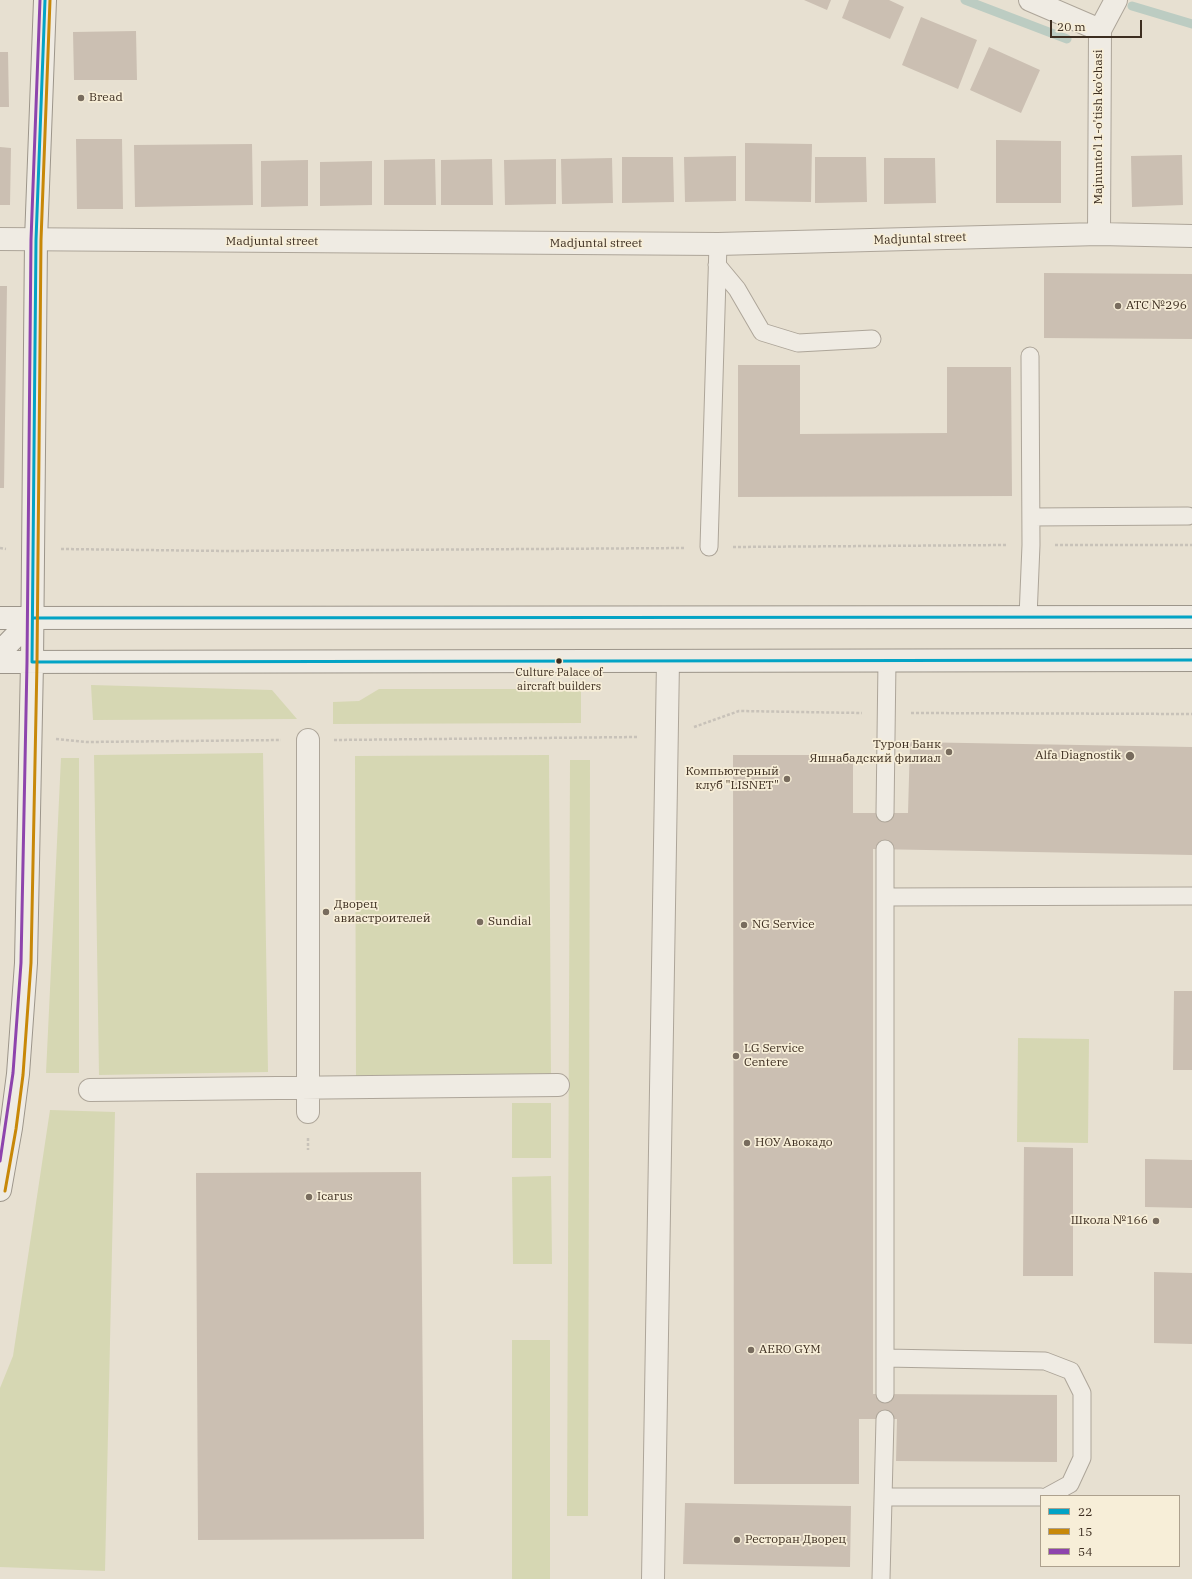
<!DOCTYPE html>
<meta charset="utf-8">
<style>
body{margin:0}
#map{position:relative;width:1192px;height:1579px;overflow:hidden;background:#e7e0d1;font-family:"IBM Plex Serif",serif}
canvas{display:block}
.legend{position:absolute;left:1040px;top:1495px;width:140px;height:72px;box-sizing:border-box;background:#f7eed8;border:1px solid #ada18e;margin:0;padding:5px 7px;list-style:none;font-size:12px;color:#3d2e20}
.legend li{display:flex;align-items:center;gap:8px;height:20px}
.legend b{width:20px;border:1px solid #ada18e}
.scale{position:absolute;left:1050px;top:20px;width:92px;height:18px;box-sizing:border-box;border:2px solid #3d2e20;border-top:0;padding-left:5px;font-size:12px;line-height:14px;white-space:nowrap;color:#3d2e20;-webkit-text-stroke:3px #f7eed8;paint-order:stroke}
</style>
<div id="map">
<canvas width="1192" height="1579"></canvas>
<ul class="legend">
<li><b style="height:5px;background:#03a3c5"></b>22</li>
<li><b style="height:5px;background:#c88808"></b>15</li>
<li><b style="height:5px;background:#8e44ad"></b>54</li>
</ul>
<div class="scale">20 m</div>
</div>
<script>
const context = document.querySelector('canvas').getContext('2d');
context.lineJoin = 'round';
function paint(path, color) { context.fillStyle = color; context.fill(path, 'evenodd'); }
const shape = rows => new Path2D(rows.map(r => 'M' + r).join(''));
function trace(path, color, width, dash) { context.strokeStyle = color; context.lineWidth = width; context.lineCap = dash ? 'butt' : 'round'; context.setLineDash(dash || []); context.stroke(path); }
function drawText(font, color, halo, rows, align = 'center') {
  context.font = font + ' "IBM Plex Serif",serif'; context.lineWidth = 3.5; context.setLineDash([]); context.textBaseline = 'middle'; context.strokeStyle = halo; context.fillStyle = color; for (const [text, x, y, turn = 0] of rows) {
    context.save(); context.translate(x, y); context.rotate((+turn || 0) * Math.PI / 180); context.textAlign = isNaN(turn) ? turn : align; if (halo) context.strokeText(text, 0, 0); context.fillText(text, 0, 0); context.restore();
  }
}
paint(shape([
 [91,685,272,690,297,719,93,720],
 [379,689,581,689,581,723,333,724,333,702,359,701],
 [263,753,268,1072,99,1075,94,755],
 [549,755,551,1076,356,1076,355,756],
 [61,758,79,758,79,1073,46,1073],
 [570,760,590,760,588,1516,567,1516],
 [1018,1038,1089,1039,1088,1143,1017,1142],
 [512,1103,551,1103,551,1158,512,1158],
 [50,1110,115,1112,105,1571,0,1567,0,1388,13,1356],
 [551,1176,552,1264,513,1264,512,1177],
 [512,1340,550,1340,550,1579,512,1579]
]), '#d6d7b3');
trace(shape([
 [965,0,1067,39],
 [1132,6,1192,24]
]), '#bcccc2', 9);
paint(shape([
 [804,0,831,0,827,10],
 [849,0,889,0,904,7,890,39,842,18],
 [921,17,977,40,958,89,902,65],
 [136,31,137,80,74,80,73,32],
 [989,47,1040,70,1021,113,970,90],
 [0,52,8,52,9,107,0,107],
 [76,139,122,139,123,209,77,209],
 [996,140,1061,141,1061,203,996,203],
 [745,143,812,144,811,202,745,201],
 [252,144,253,205,135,207,134,145],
 [0,147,11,148,10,205,0,205],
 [1182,155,1183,205,1132,207,1131,156],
 [736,156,736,201,685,202,684,157],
 [622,157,673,157,674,202,622,203],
 [815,157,866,157,867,202,815,203],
 [612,158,613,203,562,204,561,159],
 [884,158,935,158,936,203,884,204],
 [435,159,436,205,384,205,384,160],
 [492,159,493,205,441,205,441,160],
 [556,159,556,204,505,205,504,160],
 [308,160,308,206,261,207,261,161],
 [372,161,372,205,320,206,320,162],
 [1044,273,1192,274,1192,339,1044,338],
 [0,286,7,286,4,488,0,488],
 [738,365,800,365,800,434,947,433,947,367,1011,367,1012,496,738,497],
 [910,742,1192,747,1192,855,873,849,873,1394,1057,1395,1057,1462,896,1461,897,1419,859,1419,859,1484,734,1484,733,755,853,755,853,813,908,813],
 [1174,991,1192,991,1192,1070,1173,1070],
 [1024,1147,1073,1148,1073,1276,1023,1276],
 [1145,1159,1192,1160,1192,1208,1145,1207],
 [421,1172,424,1539,198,1540,196,1173],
 [1154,1272,1192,1273,1192,1344,1154,1343],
 [685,1503,851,1506,850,1567,683,1564]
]), '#cbbfb2');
const service = shape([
 [717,265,737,289,762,332,798,343,872,339],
 [1031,517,1188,516],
 [709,547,718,244],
 [1028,617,1031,545,1030,356],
 [885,813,887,661],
 [885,849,885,1394],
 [885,897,1192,896],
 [885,1358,1045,1361,1071,1371,1082,1393,1082,1458,1070,1484,1048,1496],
 [883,1497,1041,1497],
 [881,1579,885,1419]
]);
const pedestrian = shape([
 [308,740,308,1112],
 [90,1090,558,1085]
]);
const minor = shape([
 [1030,0,1100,30],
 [1099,234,1100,30,1116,0],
 [0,239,718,244,1099,234,1192,236],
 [653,1579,668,661]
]);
const secondary = shape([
 [0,618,1192,617],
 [0,652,33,618],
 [0,662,1192,660],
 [0,1190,11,1128,18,1074,26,963,32,662,36,240,45,0]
]);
trace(service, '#ada599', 19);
trace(pedestrian, '#ada599', 24);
trace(minor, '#ada599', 24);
trace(secondary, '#9c958a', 24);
trace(shape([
 [1055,545,1192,545],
 [733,547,1008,545],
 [0,548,6,549],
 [61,549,227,551,686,548],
 [911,713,1192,714],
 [694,727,739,711,862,713],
 [56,739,87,742,281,740],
 [334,740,639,737],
 [308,1138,308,1150]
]), '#c8c2b9', 2.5, [3, 2]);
trace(service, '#efebe3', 17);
trace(pedestrian, '#efebe3', 22);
trace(minor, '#efebe3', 22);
trace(secondary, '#efebe3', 22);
trace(shape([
 [45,0,36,240,32,662,1192,660],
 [33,618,1192,617]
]), '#03a3c5', 3);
trace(shape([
 [5,1191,16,1129,23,1075,31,963,37,662,41,240,50,0]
]), '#c88808', 3);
trace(shape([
 [0,1161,13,1073,21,963,27,662,31,240,40,0]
]), '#8e44ad', 3);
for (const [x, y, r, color] of [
 [81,98,4,"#786c5e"],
 [1118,306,4,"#786c5e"],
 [559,661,3.5,"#3d2e20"],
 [949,752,4,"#786c5e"],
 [1130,756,5,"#786c5e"],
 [787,779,4,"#786c5e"],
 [326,912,4,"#786c5e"],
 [480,922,4,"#786c5e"],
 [744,925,4,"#786c5e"],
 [736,1056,4,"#786c5e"],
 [747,1143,4,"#786c5e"],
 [309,1197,4,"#786c5e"],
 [1156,1221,4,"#786c5e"],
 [751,1350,4,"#786c5e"],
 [737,1540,4,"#786c5e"]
]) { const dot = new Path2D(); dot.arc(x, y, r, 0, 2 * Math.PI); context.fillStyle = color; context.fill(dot); trace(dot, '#f7eed8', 1.5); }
drawText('11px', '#3d2e20', '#f7eed8', [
 ["Culture Palace of",559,673],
 ["aircraft builders",559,687]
]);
drawText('12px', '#3d2e20', '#f7eed8', [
 ["Bread",89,98],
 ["АТС №296",1126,306],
 ["Турон Банк",941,745,"right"],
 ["Яшнабадский филиал",941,759,"right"],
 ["Alfa Diagnostik",1121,756,"right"],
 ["Компьютерный",779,772,"right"],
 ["клуб \"LISNET\"",779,786,"right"],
 ["Дворец",334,905],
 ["авиастроителей",334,919],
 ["Sundial",488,922],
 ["NG Service",752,925],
 ["LG Service",744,1049],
 ["Centere",744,1063],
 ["НОУ Авокадо",755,1143],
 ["Icarus",317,1197],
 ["Школа №166",1148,1221,"right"],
 ["AERO GYM",759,1350],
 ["Ресторан Дворец",745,1540]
], 'left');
drawText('12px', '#3d2e20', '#f7eed8', [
 ["Majnunto'l 1-o'tish ko'chasi",1099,127,-90],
 ["Madjuntal street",920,239,-2],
 ["Madjuntal street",272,242],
 ["Madjuntal street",596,244]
]);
</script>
